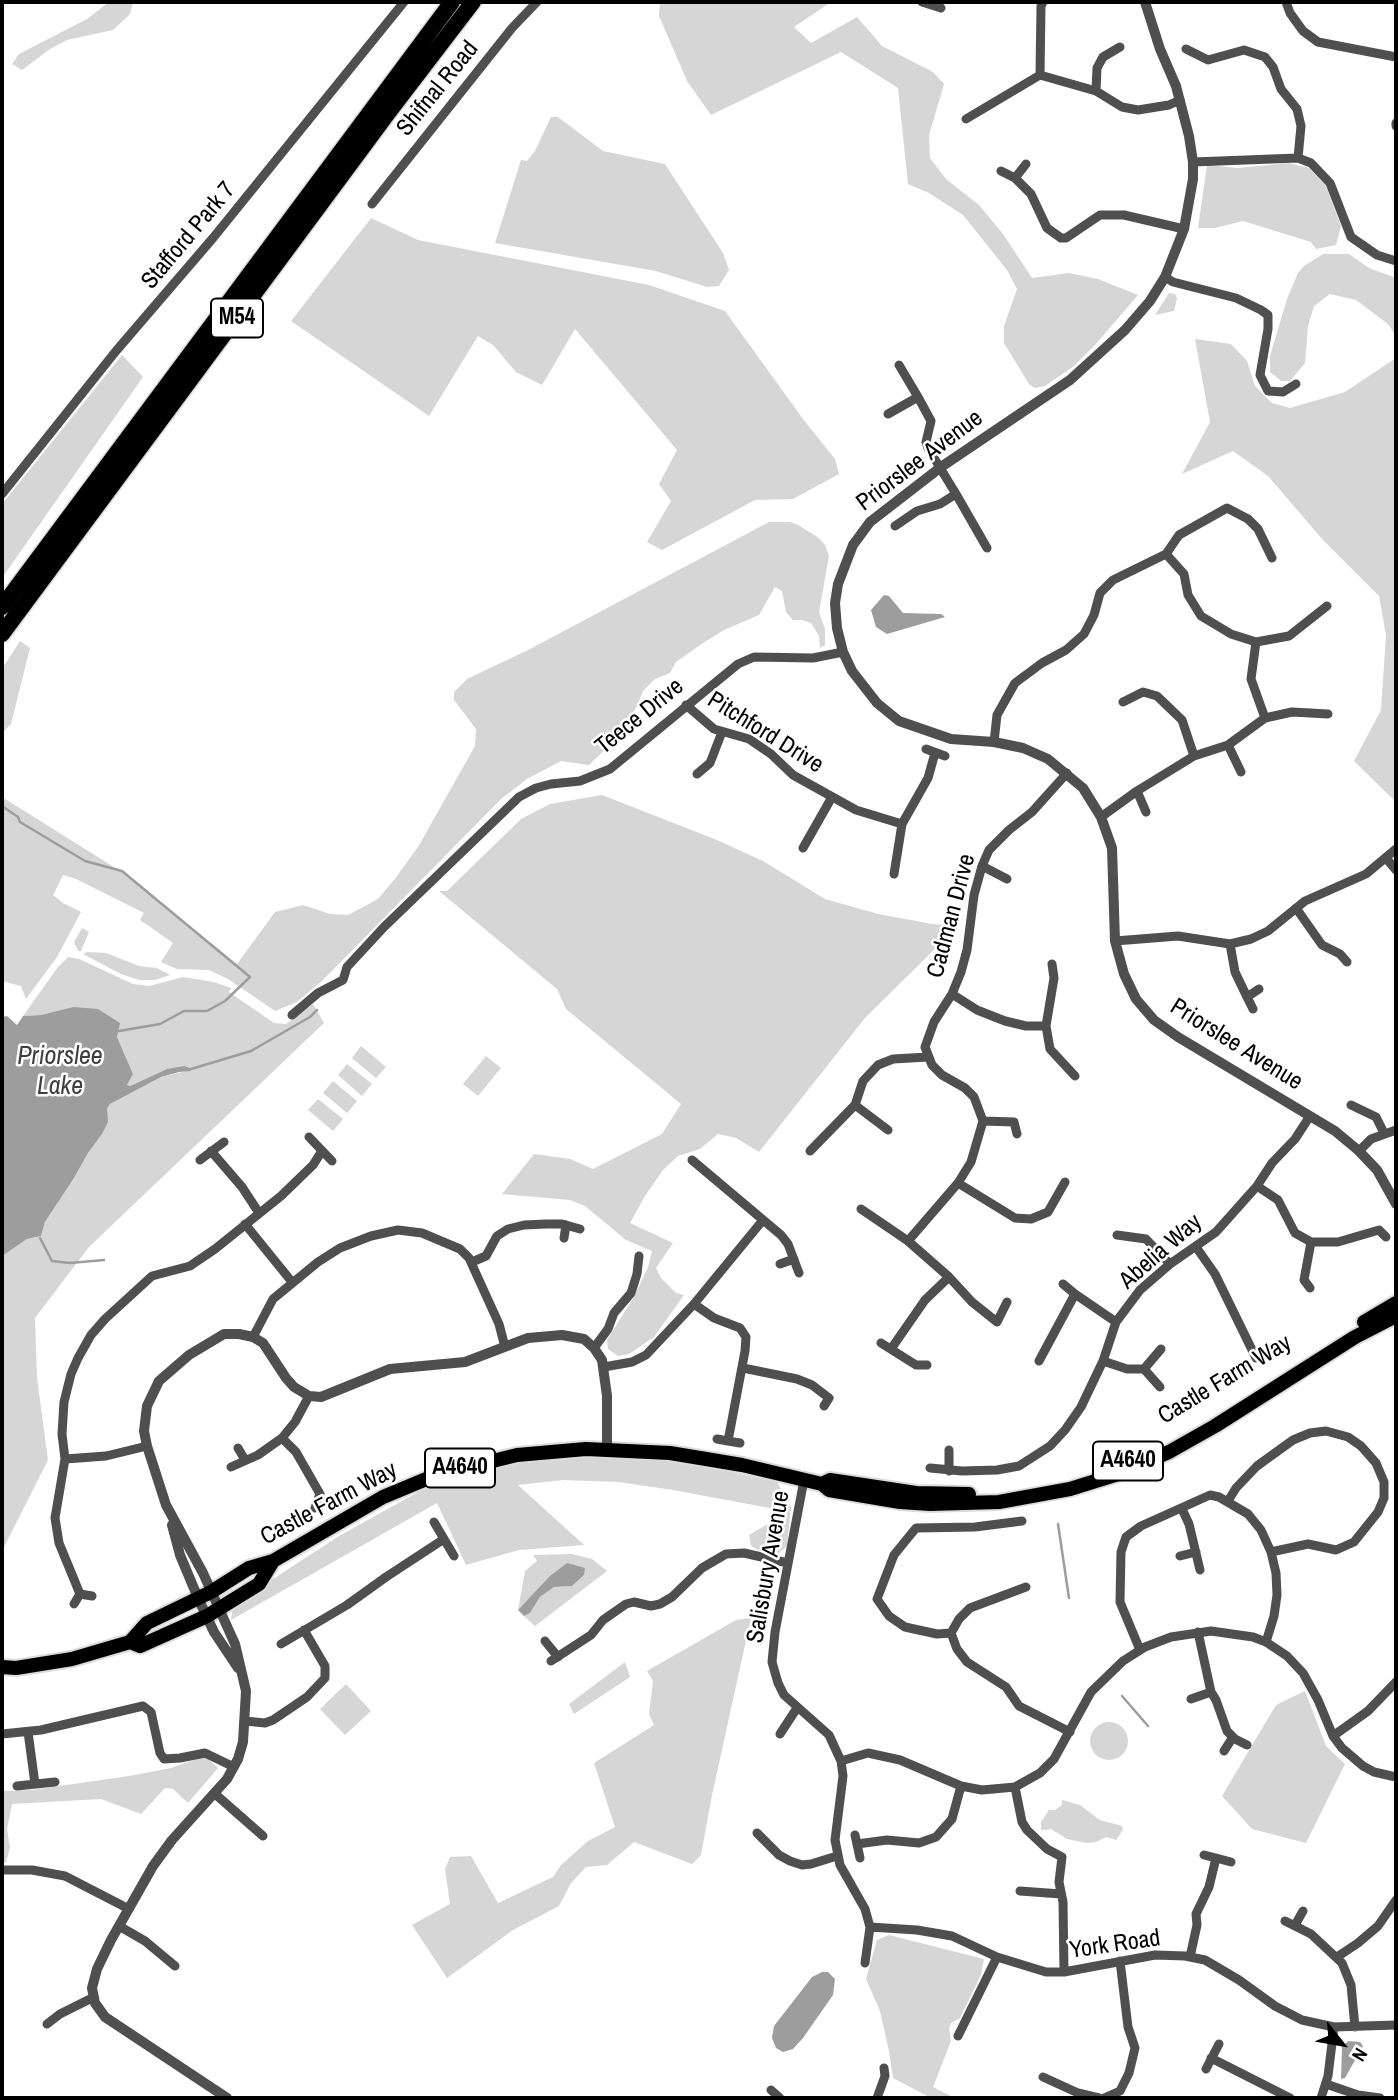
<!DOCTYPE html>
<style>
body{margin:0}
#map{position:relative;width:1398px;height:2100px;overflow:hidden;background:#fff;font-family:"Archivo Narrow",sans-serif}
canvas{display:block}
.frame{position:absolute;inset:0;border:4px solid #000;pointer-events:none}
.north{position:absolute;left:1307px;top:2009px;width:70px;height:70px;-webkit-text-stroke:5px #fff;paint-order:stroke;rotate:121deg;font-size:19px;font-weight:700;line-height:28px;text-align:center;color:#000}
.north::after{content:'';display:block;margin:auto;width:24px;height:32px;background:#000;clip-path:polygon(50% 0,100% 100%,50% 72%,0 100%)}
</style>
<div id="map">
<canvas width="1398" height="2100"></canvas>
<div class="frame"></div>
<div class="north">N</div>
</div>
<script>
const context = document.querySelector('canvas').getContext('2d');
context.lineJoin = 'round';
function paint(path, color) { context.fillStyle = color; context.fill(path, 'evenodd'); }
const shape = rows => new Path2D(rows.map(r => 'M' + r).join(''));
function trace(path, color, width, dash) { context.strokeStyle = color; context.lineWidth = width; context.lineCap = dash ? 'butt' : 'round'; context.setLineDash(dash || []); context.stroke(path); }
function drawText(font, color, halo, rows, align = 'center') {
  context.font = font + ' "Archivo Narrow",sans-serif'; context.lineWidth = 5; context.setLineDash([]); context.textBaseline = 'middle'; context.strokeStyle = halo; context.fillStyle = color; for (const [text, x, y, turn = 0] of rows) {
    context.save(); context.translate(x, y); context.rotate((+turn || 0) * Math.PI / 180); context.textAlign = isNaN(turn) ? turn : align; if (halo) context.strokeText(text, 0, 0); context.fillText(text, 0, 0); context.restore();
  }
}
paint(shape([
 [109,2,133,2,130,14,113,30,67,40,50,49,22,70,12,64,19,54,87,19],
 [660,2,831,2,794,27,811,43,857,17,882,46,933,72,944,84,929,135,930,158,946,179,979,205,1003,234,1032,278,1069,273,1098,279,1138,295,1095,345,1074,366,1045,386,1035,388,1029,384,1004,343,1004,326,1017,289,1007,270,963,215,929,193,908,184,898,88,841,52,711,115,687,81,659,16],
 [551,117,558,117,603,151,665,164,723,253,729,270,719,286,707,287,656,271,495,243,521,160,527,161,535,151],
 [1289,163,1309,168,1326,186,1341,226,1336,245,1316,249,1311,242,1243,221,1215,228,1198,228,1207,165,1238,168],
 [371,218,418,240,649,285,725,311,803,419,835,459,839,474,793,499,755,500,662,550,647,542,671,501,659,484,677,450,575,329,542,385,516,372,493,345,478,336,429,416,291,321],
 [1323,254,1349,254,1369,268,1396,278,1396,336,1388,324,1356,300,1330,294,1314,306,1308,326,1305,363,1290,381,1281,381,1270,372,1270,356,1287,299,1298,273,1304,266],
 [1169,293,1175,294,1177,298,1174,311,1155,315],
 [1195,339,1231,344,1247,361,1255,386,1272,403,1290,408,1345,392,1396,358,1396,802,1354,761,1381,710,1386,635,1379,596,1323,540,1268,476,1233,451,1182,474,1210,422],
 [122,355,143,377,2,578,2,504],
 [769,522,790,522,798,525,819,538,825,545,829,556,819,612,825,629,825,645,820,648,819,636,811,623,802,620,793,620,786,612,782,591,775,587,759,615,724,630,703,643,676,662,670,673,655,679,643,691,637,706,618,737,589,765,561,761,527,779,501,799,323,980,297,1002,275,1011,228,979,209,970,177,969,161,962,173,943,140,920,144,913,76,879,63,875,53,895,63,903,81,912,57,957,26,999,21,986,2,981,2,797,125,874,237,964,275,912,303,905,330,914,348,915,378,899,394,880,418,847,475,746,476,729,454,700,454,692,467,679,530,649],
 [20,641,30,648,11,724,2,733,2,669],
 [602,795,717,840,763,861,825,899,878,914,932,924,958,926,865,1018,759,1152,736,1138,718,1134,700,1149,678,1156,663,1170,645,1196,630,1223,673,1243,656,1268,661,1278,676,1293,684,1295,654,1337,629,1354,618,1356,608,1349,607,1340,634,1297,648,1267,652,1251,626,1240,585,1206,570,1200,502,1194,534,1154,570,1159,593,1169,662,1134,681,1104,566,1009,557,989,439,891,447,891,521,819,550,804],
 [82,928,89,932,81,951,78,951,74,942],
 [87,952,106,953,139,966,157,968,170,975,155,980,139,980,121,974,83,954],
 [68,957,79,959,133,984,149,986,183,977,214,982,231,988,229,992,274,1023,286,1024,313,1004,324,1023,89,1247,35,1318,37,1378,48,1460,2,1551,2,1255,27,1239,41,1236,45,1222,74,1178,88,1153,102,1134,107,1122,107,1109,110,1104,161,1077,191,1070,167,1069,130,1086,127,1085,133,1074,117,1037,73,1007,41,1015,23,1016,58,967],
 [361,1046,386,1067,376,1078,352,1058],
 [486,1056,501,1068,478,1096,463,1084],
 [347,1064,372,1084,362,1096,338,1075],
 [333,1081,357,1101,347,1113,323,1093],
 [318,1099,343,1119,333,1131,308,1110],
 [620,1456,680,1461,777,1482,791,1507,787,1546,779,1553,760,1551,751,1546,749,1535,775,1520,775,1509,673,1490,618,1482,563,1480,518,1485,584,1545,519,1550,466,1565,437,1503,231,1620,233,1605,339,1536,420,1491,494,1464,564,1457],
 [572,1554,592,1559,607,1571,535,1626,524,1616,530,1613,540,1597,554,1587,572,1586,584,1575,567,1563,518,1610,525,1571,537,1561,533,1555],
 [751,1618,712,1795,701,1855,692,1864,634,1842,607,1865,586,1867,571,1883,559,1906,513,1930,447,1978,412,1925,450,1904,445,1869,450,1857,471,1856,498,1903,553,1877,561,1865,588,1841,615,1827,594,1763,654,1725,649,1714,653,1681,647,1671,736,1620],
 [625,1662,630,1677,574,1714,569,1704],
 [346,1684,371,1711,345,1735,320,1709],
 [1305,1691,1326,1746,1345,1764,1306,1843,1252,1829,1222,1796,1276,1705],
 '1090 1741a19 19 0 1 1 38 0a19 19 0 1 1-38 0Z',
 [205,1756,218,1768,188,1803,173,1789,165,1788,141,1814,101,1799,12,1804,7,1829,10,1848,6,1862,2,1863,2,1791,32,1790,129,1776,171,1768],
 [1062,1800,1080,1805,1100,1820,1122,1826,1123,1830,1116,1840,1106,1837,1096,1842,1087,1843,1067,1839,1051,1829,1041,1830,1041,1822,1049,1810,1055,1810,1062,1805],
 [889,1935,984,1959,981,1975,960,2018,951,2023,949,2029,951,2041,933,2087,955,2098,931,2098,893,2078,889,2051,880,2011,866,1979,877,1940]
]), '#d6d6d6');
paint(shape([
 [884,595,889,596,903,613,941,614,945,617,887,634,876,627,871,610],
 [73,1007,98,1009,120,1023,117,1037,133,1074,127,1085,130,1086,167,1069,184,1066,190,1068,191,1071,179,1072,161,1077,110,1104,107,1109,108,1122,102,1134,88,1153,74,1178,45,1222,41,1236,27,1239,2,1256,2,1017,7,1016,17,1025,23,1016,41,1015],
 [567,1563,585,1568,584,1575,572,1586,554,1587,540,1597,530,1613,524,1616,518,1610,550,1576],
 [822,1972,828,1972,835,1979,833,1995,803,2038,793,2049,783,2052,776,2048,772,2038,774,2026,812,1977],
 [1348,2041,1360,2042,1363,2046,1345,2078,1341,2079,1342,2047]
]), '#9d9d9d');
trace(shape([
 [2,806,18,817,20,822,85,861,122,871,250,977,225,1001,207,1011,184,1011,160,1024,119,1031],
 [191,1069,251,1051,310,1017,317,1010],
 [40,1238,52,1261,70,1263,104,1260],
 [1058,1524,1069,1598],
 [1122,1696,1148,1726]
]), '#9d9d9d', 2.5);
const primary = shape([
 [1364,1322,1396,1303],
 [822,1484,830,1480,916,1493,969,1494],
 [130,1642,140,1646,207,1616,259,1584,273,1561],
 [2,1667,16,1668,72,1659,130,1642,147,1623,211,1592,249,1568,273,1561,383,1497,436,1475,517,1455,586,1449,670,1453,742,1465,822,1484,829,1490,900,1502,930,1504,999,1502,1070,1489,1115,1475,1169,1452,1215,1426,1355,1337,1396,1316]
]);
const motorway = shape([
 [2,607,452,2],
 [2,634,388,113,473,2]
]);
trace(primary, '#dbdbdb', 18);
trace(motorway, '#dbdbdb', 19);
trace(shape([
 [922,2,941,8],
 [1286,2,1290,13,1303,31,1318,42,1396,57],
 [1186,49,1208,60,1244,50,1265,57,1273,67,1281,89,1297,109,1301,126,1298,158,1311,163,1330,183,1351,237,1377,255,1396,261],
 [1040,75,1096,91,1097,68,1103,57,1120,47],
 [1096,91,1122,107,1138,110,1169,105,1180,100],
 [966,119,1040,75,1041,6,1043,2],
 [1396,126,1396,123],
 [1193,162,1298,158],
 [1001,171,1015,178,1031,194,1047,228,1061,238,1066,238,1100,215,1124,215,1184,229],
 [1015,178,1026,164],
 [372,204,512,28,537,2],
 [1165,277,1173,282,1236,298,1261,310,1268,315,1268,329,1260,375,1268,391,1283,392,1296,384],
 [918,397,931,421,926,442,928,448,956,494],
 [888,414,918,397,899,365],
 [2,494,116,351,213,238,404,2],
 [895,526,917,511,940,504,956,494,987,548],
 [1166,554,1184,574,1188,595,1201,616,1231,634,1256,642,1289,636,1327,606],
 [1256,642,1251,679,1265,718],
 [1123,702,1143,692,1157,696,1182,720,1194,756,1228,745],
 [686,705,714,729,749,739,771,754,793,775,856,810,902,824,928,778,935,753],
 [994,742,997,715,1015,683,1042,663,1066,650,1084,634,1094,615,1100,593,1113,580,1166,554,1179,535,1227,508,1248,519,1258,529,1272,558],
 [926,749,945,756],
 [1241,772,1228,745,1265,718,1292,712,1328,714],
 [697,774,710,763,722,732],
 [1146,812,1137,791,1194,756],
 [1101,817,1137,791],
 [803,848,832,797],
 [1386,858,1396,870],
 [982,866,1007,879],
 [894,874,902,824],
 [1296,908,1322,945,1340,954,1347,962],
 [1115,941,1178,936,1230,944],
 [1052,964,1054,978,1046,1026,1050,1049,1075,1076],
 [952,994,977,1010,1005,1021,1026,1026,1046,1026],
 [1247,997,1235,972,1230,944,1251,939,1268,931,1305,901,1366,874,1396,849],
 [1253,1009,1247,997,1259,989],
 [292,1015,318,993,343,980,347,967,384,927,519,797,536,788,551,784,580,781,610,769,738,664,754,657,813,658,843,652],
 [855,1105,888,1130],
 [1351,1105,1376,1117,1384,1133],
 [983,1121,1014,1122,1017,1134],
 [309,1137,332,1161],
 [211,1151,242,1187,259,1213],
 [810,1151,855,1105,863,1081,878,1065,893,1059,928,1057],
 [1359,1151,1371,1139,1396,1130],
 [200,1160,224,1142],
 [692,1160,781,1235,788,1244,799,1273],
 [958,1183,1015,1218,1031,1219,1048,1212,1065,1182],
 [1257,1186,1278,1200,1295,1233,1311,1242],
 [861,1209,908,1241],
 [245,1224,292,1282],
 [1117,1235,1146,1239,1170,1264],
 [564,1238,566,1225],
 [1196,1247,1215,1274,1256,1358],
 [472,1262,486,1256,497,1236,508,1229,524,1225,546,1224,562,1224,580,1229],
 [780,1264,794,1259],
 [1063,1284,1075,1294],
 [1310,1288,1304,1280,1311,1242,1338,1242,1379,1230,1386,1237],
 [1007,1302,997,1322,972,1302,949,1277,908,1241,958,1183,971,1162,983,1121,974,1097,965,1088,942,1075,932,1065,925,1047,934,1022,952,994,961,972,967,950,974,895,982,866,989,850,1009,830,1032,812,1067,773],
 [694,1304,763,1220],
 [253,1337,273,1299,318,1262,340,1248,371,1236,398,1230,422,1233,460,1249,469,1258,499,1324,505,1347],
 [881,1343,916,1365,927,1365],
 [594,1348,608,1329,614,1313,631,1293,637,1274,639,1256],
 [891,1349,925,1300,949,1277],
 [1039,1361,1075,1294,1116,1322],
 [1103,1361,1127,1369,1144,1369],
 [604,1367,632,1362,646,1355,694,1304,714,1318,740,1328,746,1337,745,1351,728,1441,717,1439],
 [743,1368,797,1379,812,1385,829,1398,824,1406],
 [1160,1387,1144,1369,1161,1349],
 [282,1438,296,1452,320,1494,315,1508],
 [728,1441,740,1443],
 [238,1448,245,1460],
 [65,1459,106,1456,147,1446],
 [231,1467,258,1455,282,1438,295,1422,309,1396],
 [930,1468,962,1471,997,1470,1019,1466,1050,1446,1065,1430,1081,1407,1103,1361,1116,1322,1140,1290,1170,1264,1216,1232,1257,1186,1272,1163,1295,1139,1310,1116],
 [949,1471,949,1450],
 [804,1480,775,1632,772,1662,778,1683,784,1695,829,1735,841,1761,843,1776,835,1840,840,1865,865,1909,870,1927,865,1963],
 [1228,1501,1236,1488,1257,1466,1293,1440,1310,1433,1326,1431,1348,1437,1361,1446,1376,1463,1384,1482,1384,1498,1378,1512,1354,1542,1336,1550,1308,1544,1271,1552],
 [1182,1509,1189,1524,1200,1570],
 [1022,1521,975,1527,916,1528,894,1555,877,1599,889,1616,905,1627,937,1634,951,1633,959,1619,970,1608,1026,1587],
 [434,1522,454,1556],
 [1180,1556,1196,1552],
 [80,1594,59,1543,55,1518,65,1459,62,1434,64,1402,71,1374,78,1358,91,1335,105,1319,152,1276,190,1266,215,1249,281,1196,313,1165,322,1151],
 [74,1604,80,1594,92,1596],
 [1198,1632,1211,1692,1216,1700,1227,1731,1235,1739,1247,1745],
 [951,1633,957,1649,967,1662,1006,1687,1019,1706,1070,1732],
 [545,1641,558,1657],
 [281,1644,347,1605,386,1577,444,1539],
 [1140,1650,1120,1602,1121,1552,1126,1537,1141,1526,1210,1495,1219,1497,1248,1514,1261,1530,1271,1552,1276,1573,1277,1595,1274,1616,1266,1642],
 [551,1661,591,1635,603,1620,626,1604,634,1602,651,1606,660,1604,672,1597,702,1568,726,1554,744,1553,788,1563],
 [1191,1699,1211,1692],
 [245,1721,265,1723,273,1720,307,1697,325,1678,325,1666,304,1630],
 [28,1732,35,1784],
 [2,1734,41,1730,143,1706,151,1712,160,1753,164,1759,180,1758,205,1753,234,1767],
 [780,1734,797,1708],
 [1333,1736,1368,1711,1396,1682],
 [1224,1751,1233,1737],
 [841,1761,868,1753,900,1760,961,1786,982,1790,1015,1787,1040,1773,1054,1759,1091,1692,1123,1661,1145,1647,1171,1637,1211,1631,1253,1637,1266,1642,1287,1656,1303,1673,1318,1700,1333,1736,1342,1748,1363,1766,1374,1772,1396,1777],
 [17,1786,55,1782],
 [1015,1787,1022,1822,1027,1830,1047,1849,1062,1857,1059,1882,1063,1902,1064,1972],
 [214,1793,263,1836],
 [757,1833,779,1855,790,1861,802,1865,811,1864,837,1856],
 [855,1835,860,1858],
 [857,1844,887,1840,919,1843,936,1837,952,1819,961,1786],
 [1204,1855,1216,1858],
 [2,1870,32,1870,65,1876,129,1909],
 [1020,1891,1061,1894],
 [1285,1921,1311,1934,1342,1963,1351,1985,1355,2027],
 [1295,1925,1303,1911],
 [119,1926,145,1941,175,1966],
 [870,1927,917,1930,952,1936,997,1957,1046,1972,1064,1972,1155,1955,1185,1956,1205,1960,1239,1980,1275,2006,1302,2020,1334,2027,1396,2025],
 [1190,1957,1197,1925,1196,1914,1209,1887,1216,1858,1231,1862],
 [1337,1957,1358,1943,1378,1926,1396,1900],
 [47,2024,60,2014,94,1997],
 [958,2036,997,1957],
 [1211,2058,1290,2098],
 [1206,2069,1219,2044],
 [1043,2077,1078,2093,1099,2098],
 [1326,2084,1358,2095,1380,2098],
 [771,2090,780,2098],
 [877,2098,885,2076,884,2068],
 [1104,2098,1120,2091,1129,2073,1135,2048,1128,2027,1120,1961],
 [1321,2098,1328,2076,1334,2027]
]), '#4f4f4f', 9);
trace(shape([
 [1145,2,1160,49,1176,86,1189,136,1193,162,1193,179,1184,229,1165,277,1150,301,1125,330,1070,380,941,467,870,522,853,545,838,584,835,603,837,628,843,652,852,671,877,703,899,721,951,739,994,742,1023,748,1048,759,1083,788,1101,817,1112,848,1115,941,1124,974,1136,999,1154,1020,1178,1037,1335,1131,1359,1151,1377,1170,1396,1204],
 [172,1525,180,1555,198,1598,214,1632,238,1668],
 [227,2098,105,2017,95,2003,92,1988,97,1969,111,1940,153,1866,172,1840,227,1779,238,1759,243,1742,246,1691,235,1644,203,1573,166,1505,147,1446,144,1431,147,1406,159,1381,189,1355,224,1334,239,1334,253,1337,263,1343,286,1378,294,1387,309,1396,321,1397,390,1369,465,1362,528,1338,562,1335,584,1339,594,1348,602,1360,607,1396,607,1449]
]), '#4f4f4f', 10);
trace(primary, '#000', 14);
trace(motorway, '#000', 16);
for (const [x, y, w] of [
 [237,318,52],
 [1128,1461,70],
 [460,1468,70]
]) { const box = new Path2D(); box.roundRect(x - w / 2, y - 19.5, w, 39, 5); context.fillStyle = '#fff'; context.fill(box); trace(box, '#000', 2); }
drawText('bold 23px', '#000', null, [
 ["M54",237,318],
 ["A4640",1128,1461],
 ["A4640",460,1468]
]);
drawText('24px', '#000', '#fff', [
 ["Shifnal Road",438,89,-51],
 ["Stafford Park 7",189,236,-50],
 ["Priorslee Avenue",920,461,-37],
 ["Teece Drive",640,717,-39],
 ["Pitchford Drive",765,733,32],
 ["Cadman Drive",952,916,-75],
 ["Priorslee Avenue",1236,1045,32],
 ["Abelia Way",1161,1252,-41],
 ["Castle Farm Way",1225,1380,-31],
 ["Castle Farm Way",329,1504,-28],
 ["Salisbury Avenue",769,1567,-80],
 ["York Road",1115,1945,-8]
]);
drawText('italic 26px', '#3e3e3e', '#fff', [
 ["Priorslee",60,1057],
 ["Lake",60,1087]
]);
</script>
